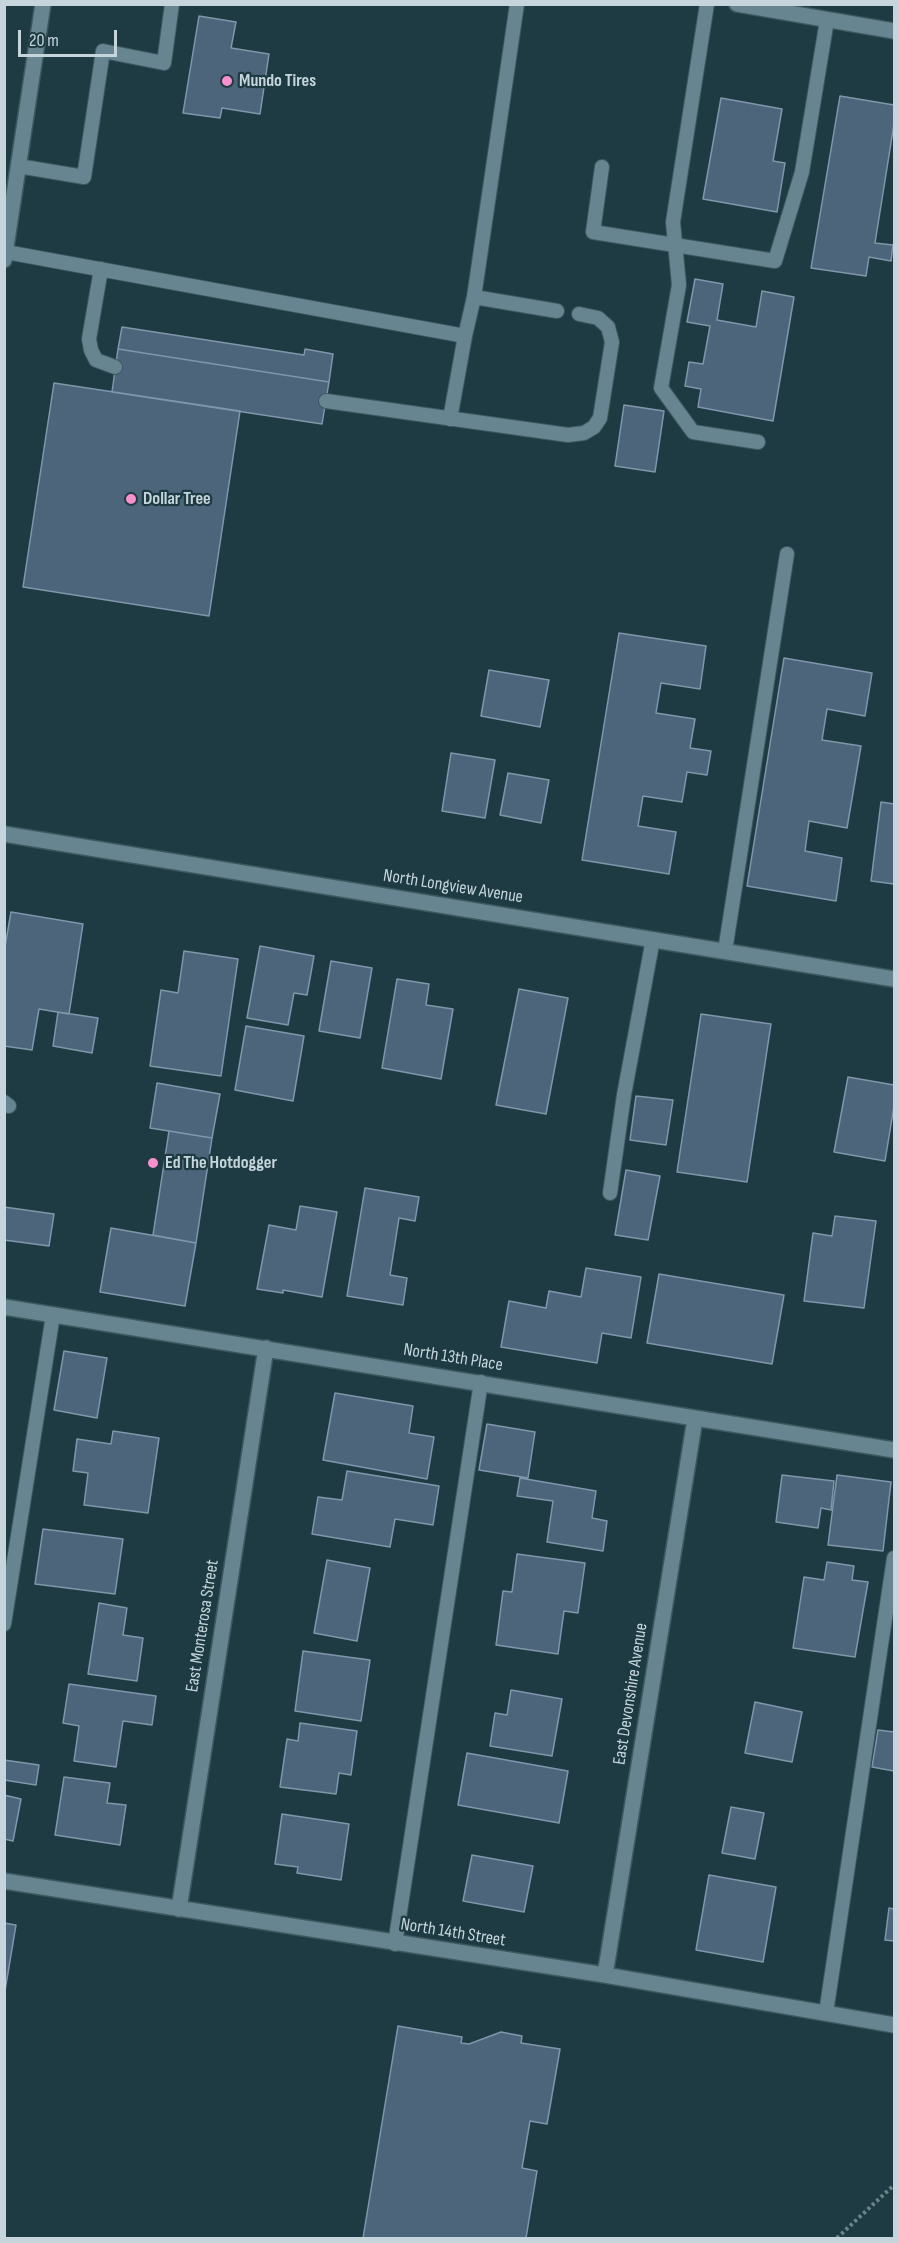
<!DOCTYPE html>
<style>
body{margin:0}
#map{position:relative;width:899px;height:2243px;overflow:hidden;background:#1e3b44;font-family:"Sofia Sans Condensed",sans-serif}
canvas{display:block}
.frame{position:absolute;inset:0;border:6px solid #c5d5db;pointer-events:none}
.scale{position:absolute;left:18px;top:30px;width:99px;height:27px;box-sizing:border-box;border:3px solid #c5d5db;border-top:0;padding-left:8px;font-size:18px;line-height:21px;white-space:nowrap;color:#c5d5db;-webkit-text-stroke:4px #1e3b44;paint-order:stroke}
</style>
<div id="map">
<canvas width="899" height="2243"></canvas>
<div class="frame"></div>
<div class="scale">20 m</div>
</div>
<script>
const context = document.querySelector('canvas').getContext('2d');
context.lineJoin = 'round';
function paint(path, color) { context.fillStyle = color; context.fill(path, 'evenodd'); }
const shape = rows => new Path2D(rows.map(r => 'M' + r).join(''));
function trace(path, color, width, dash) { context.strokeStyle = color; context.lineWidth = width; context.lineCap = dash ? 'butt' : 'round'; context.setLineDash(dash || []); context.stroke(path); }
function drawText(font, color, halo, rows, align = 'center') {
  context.font = font + ' "Sofia Sans Condensed",sans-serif'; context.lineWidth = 4.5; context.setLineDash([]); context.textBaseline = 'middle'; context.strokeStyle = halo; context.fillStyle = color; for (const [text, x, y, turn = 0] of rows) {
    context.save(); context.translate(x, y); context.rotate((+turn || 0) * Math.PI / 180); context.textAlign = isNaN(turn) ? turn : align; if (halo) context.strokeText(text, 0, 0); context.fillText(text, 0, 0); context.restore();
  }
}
const building = shape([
 [199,16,236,22,231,48,269,54,260,114,222,108,220,118,183,113,199,16],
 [840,96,894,105,894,124,875,243,893,245,891,261,869,257,866,276,811,268,840,96],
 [721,98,782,109,773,161,785,163,777,212,703,199,721,98],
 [695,279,723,284,717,320,756,327,762,291,794,297,773,421,698,407,701,389,685,386,689,362,703,364,710,326,687,322,695,279],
 [122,327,304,355,305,349,333,354,329,382,118,349,122,327],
 [118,349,329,382,322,424,112,392,118,349],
 [54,383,240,411,209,616,23,587,54,383],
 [624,405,664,411,655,472,615,466,624,405],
 [619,633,706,646,700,689,661,683,656,713,695,719,690,748,711,751,707,775,687,772,682,802,643,796,638,826,676,832,669,874,582,860,619,633],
 [784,658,872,673,865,716,827,709,822,740,861,746,847,828,809,821,805,851,842,858,836,901,747,886,784,658],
 [489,670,549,680,540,727,481,716,489,670],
 [451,753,495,760,485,818,442,811,451,753],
 [508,773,549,780,541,823,500,815,508,773],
 [881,802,894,804,894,884,871,881,881,802],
 [11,912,83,924,69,1014,39,1009,32,1050,4,1046,4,952,11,912],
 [260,946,314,956,307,995,294,993,288,1025,247,1018,260,946],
 [184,951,238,959,221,1076,150,1066,161,990,178,993,184,951],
 [331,961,372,968,360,1038,319,1031,331,961],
 [397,979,429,984,426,1005,453,1009,441,1079,382,1068,397,979],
 [519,989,568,998,546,1114,496,1105,519,989],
 [58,1012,98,1018,92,1053,53,1046,58,1012],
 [701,1014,771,1024,747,1182,677,1172,701,1014],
 [246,1026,304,1036,293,1101,235,1090,246,1026],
 [848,1077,894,1085,894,1106,885,1161,834,1152,848,1077],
 [157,1083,220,1094,212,1138,150,1128,157,1083],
 [636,1096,673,1100,666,1145,630,1140,636,1096],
 [169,1131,212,1138,196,1243,153,1235,169,1131],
 [626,1170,660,1176,648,1240,615,1235,626,1170],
 [365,1188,419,1197,415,1221,399,1218,390,1275,407,1278,403,1305,347,1296,365,1188],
 [300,1206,337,1212,322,1297,283,1290,283,1293,257,1289,269,1225,296,1230,300,1206],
 [4,1207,54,1214,49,1246,4,1240,4,1207],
 [835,1216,876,1221,864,1308,804,1301,813,1233,832,1236,835,1216],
 [111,1228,196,1243,185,1306,100,1292,111,1228],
 [586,1268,641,1277,631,1338,602,1333,597,1363,501,1347,509,1301,546,1308,549,1291,581,1297,586,1268],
 [659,1274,784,1295,772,1364,647,1343,659,1274],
 [64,1351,107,1358,97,1418,54,1410,64,1351],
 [335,1393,413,1406,409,1433,434,1437,427,1479,323,1460,335,1393],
 [487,1424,535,1432,528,1478,479,1470,487,1424],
 [113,1431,159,1438,148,1513,84,1505,88,1473,73,1471,77,1439,111,1444,113,1431],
 [347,1471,439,1486,433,1525,395,1519,390,1547,312,1534,318,1497,342,1500,347,1471],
 [782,1475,834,1481,831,1510,821,1508,818,1528,776,1522,782,1475],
 [837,1475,891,1482,883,1551,828,1545,837,1475],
 [520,1478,596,1491,592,1518,607,1521,603,1551,547,1542,553,1501,517,1496,520,1478],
 [43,1529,123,1539,115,1594,35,1584,43,1529],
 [517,1554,585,1563,578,1613,564,1611,558,1654,496,1645,503,1591,512,1592,517,1554],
 [327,1560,370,1568,357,1641,314,1633,327,1560],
 [827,1562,854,1566,852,1580,868,1582,855,1657,793,1648,804,1577,824,1580,827,1562],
 [99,1603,127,1608,123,1635,143,1638,137,1681,88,1674,99,1603],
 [303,1651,370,1660,361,1721,295,1711,303,1651],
 [69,1684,156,1696,152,1725,123,1721,116,1767,74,1761,79,1726,63,1723,69,1684],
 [511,1690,562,1699,552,1756,490,1746,495,1713,507,1715,511,1690],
 [755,1702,802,1712,792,1762,745,1753,755,1702],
 [300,1723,357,1731,351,1775,339,1773,336,1794,280,1787,287,1739,298,1741,300,1723],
 [878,1730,894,1732,894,1771,872,1767,878,1730],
 [467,1753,568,1771,559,1823,458,1805,467,1753],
 [4,1760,39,1765,36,1785,4,1780,4,1760],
 [64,1777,110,1783,107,1803,126,1805,120,1845,55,1835,64,1777],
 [4,1795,21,1799,13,1841,4,1839,4,1795],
 [731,1807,764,1813,755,1859,722,1853,731,1807],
 [282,1814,349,1824,341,1880,297,1873,298,1867,275,1864,282,1814],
 [472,1855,533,1866,524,1912,463,1901,472,1855],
 [709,1875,776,1887,763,1962,696,1950,709,1875],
 [889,1908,894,1909,894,1941,885,1940,889,1908],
 [4,1923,16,1925,4,1997,4,1923],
 [398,2026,462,2037,461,2043,469,2044,501,2032,522,2036,521,2043,560,2049,547,2124,530,2121,522,2168,537,2171,526,2238,363,2238,398,2026]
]);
paint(building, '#4c657b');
trace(building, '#8096aa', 1.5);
const service = shape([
 [707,4,673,222,679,285,661,388,693,432,758,442],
 [18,166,84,177,103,51,164,63,172,4],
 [602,167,593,232,775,261,802,172,827,20],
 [6,252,465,336,474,297,517,4],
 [101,269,89,339,91,350,96,360,115,367],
 [474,297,557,311],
 [326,401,568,435,584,433,594,427,600,418,612,342,608,327,598,318,579,314],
 [450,419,465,336],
 [725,951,787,554],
 [4,1102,9,1106],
 [610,1193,624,1095,653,939],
 [4,1624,53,1315],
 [395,1944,481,1382],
 [826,2013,894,1558]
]);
const minor = shape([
 [4,834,894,979],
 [4,1307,894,1450],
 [4,1881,605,1975,894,2025],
 [179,1909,266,1348],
 [605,1975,695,1419]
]);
const tertiary = shape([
 [737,4,894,31]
]);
const secondary = shape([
 [4,260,43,4]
]);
trace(service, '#3e5860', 16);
trace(minor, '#3e5860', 18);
trace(tertiary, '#3e5860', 18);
trace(secondary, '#3e5860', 18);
trace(shape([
 [837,2238,894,2185]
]), '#6d838b', 4, [3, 3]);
trace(service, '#668590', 14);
trace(minor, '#668590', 15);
trace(tertiary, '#668590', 15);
trace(secondary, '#668590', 15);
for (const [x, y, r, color] of [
 [227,81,6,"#f890cd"],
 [131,499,6,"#f890cd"],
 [153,1163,6,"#f890cd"]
]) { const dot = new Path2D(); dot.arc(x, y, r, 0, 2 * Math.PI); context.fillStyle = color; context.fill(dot); trace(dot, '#1e3b44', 2); }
drawText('bold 18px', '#c5d5db', '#1e3b44', [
 ["Mundo Tires",239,81],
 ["Dollar Tree",143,499],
 ["Ed The Hotdogger",165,1163]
], 'left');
drawText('18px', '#c5d5db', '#1e3b44', [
 ["North Longview Avenue",453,887,9],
 ["North 13th Place",453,1358,9],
 ["East Monterosa Street",203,1626,-81],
 ["East Devonshire Avenue",631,1694,-81],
 ["North 14th Street",453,1933,9]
]);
</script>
